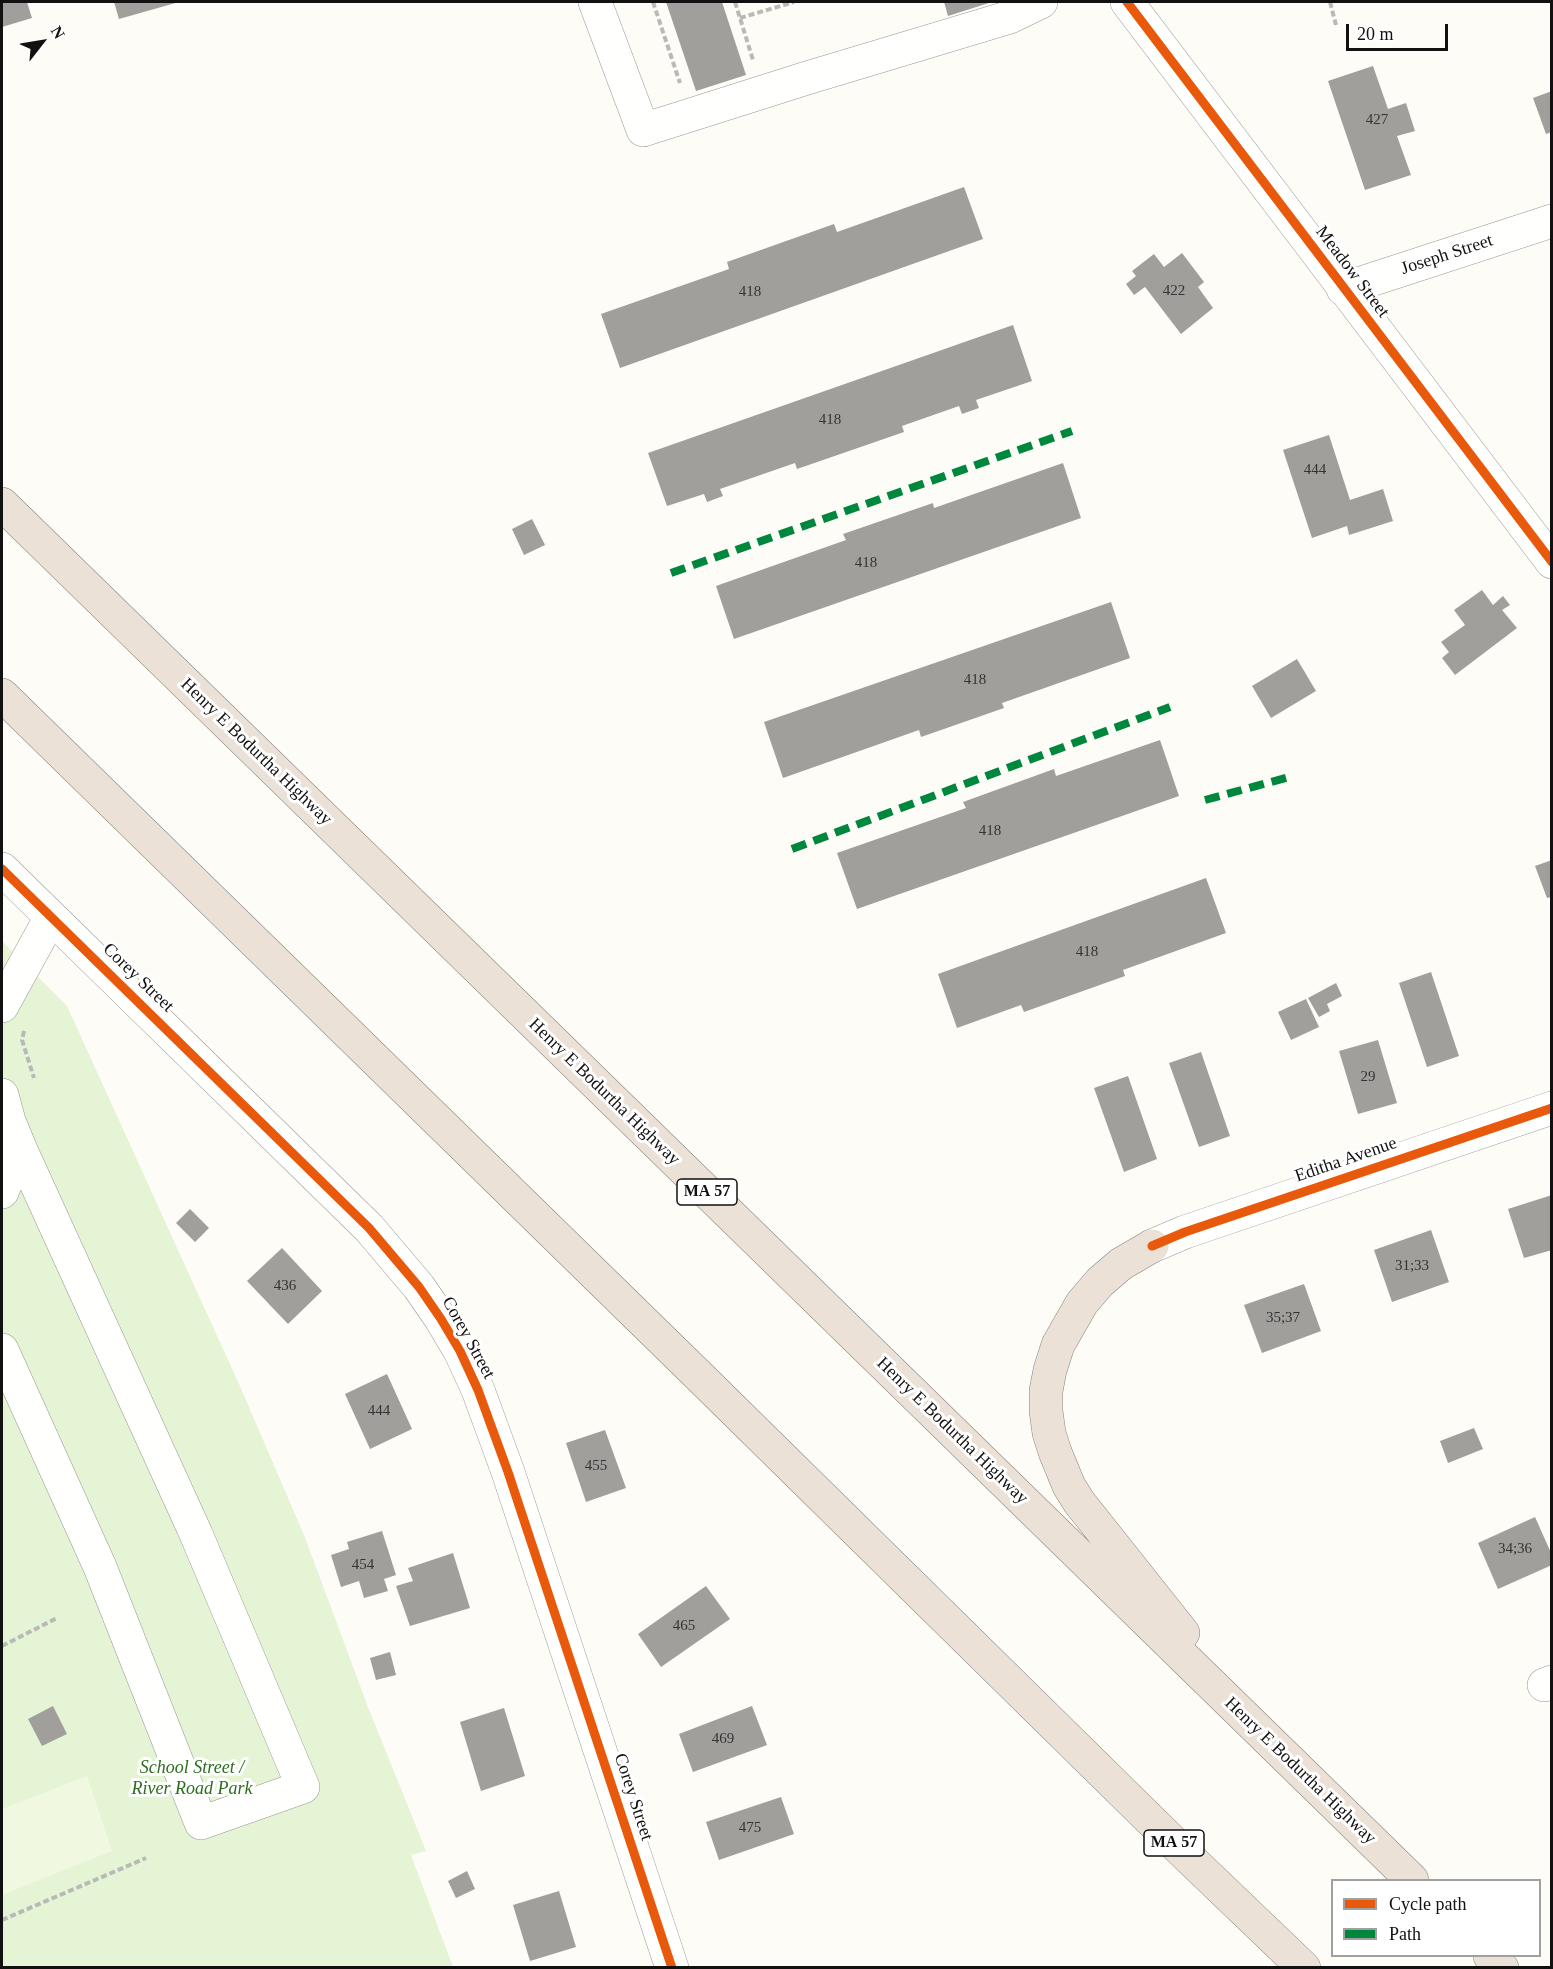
<!DOCTYPE html>
<style>
body{margin:0}
#map{position:relative;width:1553px;height:1969px;overflow:hidden;background:#fdfcf7;font-family:"Times New Roman",serif}
canvas{display:block}
.frame{position:absolute;inset:0;border:3px solid #111;pointer-events:none}
.legend{position:absolute;left:1331px;top:1879px;width:210px;height:78px;box-sizing:border-box;background:#fff;border:2px solid #a0a0a0;margin:0;padding:8px 10px;list-style:none;font-size:18px;color:#111}
.legend li{display:flex;align-items:center;gap:12px;height:30px}
.legend b{width:30px;border:2px solid #a0a0a0}
.north{position:absolute;left:12px;top:12px;width:60px;height:60px;-webkit-text-stroke:4px #fff;paint-order:stroke;rotate:59deg;font-size:16px;font-weight:700;line-height:24px;text-align:center;color:#111}
.north::after{content:'';display:block;margin:auto;width:21px;height:27px;background:#111;clip-path:polygon(50% 0,100% 100%,50% 72%,0 100%)}
.scale{position:absolute;left:1346px;top:24px;width:102px;height:27px;box-sizing:border-box;border:3px solid #111;border-top:0;padding-left:8px;font-size:18px;line-height:21px;white-space:nowrap;color:#111;-webkit-text-stroke:4px #fff;paint-order:stroke}
</style>
<div id="map">
<canvas width="1553" height="1969"></canvas>
<div class="frame"></div>
<ul class="legend">
<li><b style="height:8px;background:#e8590c"></b>Cycle path</li>
<li><b style="height:8px;background:#00873e"></b>Path</li>
</ul>
<div class="north">N</div>
<div class="scale">20 m</div>
</div>
<script>
const context = document.querySelector('canvas').getContext('2d');
context.lineJoin = 'round';
function paint(path, color) { context.fillStyle = color; context.fill(path, 'evenodd'); }
const shape = rows => new Path2D(rows.map(r => 'M' + r).join(''));
function trace(path, color, width, dash) { context.strokeStyle = color; context.lineWidth = width; context.lineCap = dash ? 'butt' : 'round'; context.setLineDash(dash || []); context.stroke(path); }
function drawText(font, color, halo, rows, align = 'center') {
  context.font = font + ' "Times New Roman",serif'; context.lineWidth = 6; context.setLineDash([]); context.textBaseline = 'middle'; context.strokeStyle = halo; context.fillStyle = color; for (const [text, x, y, turn = 0] of rows) {
    context.save(); context.translate(x, y); context.rotate((+turn || 0) * Math.PI / 180); context.textAlign = isNaN(turn) ? turn : align; if (halo) context.strokeText(text, 0, 0); context.fillText(text, 0, 0); context.restore();
  }
}
paint(shape([
 [2,941,67,1006,239,1384,304,1535,368,1707,426,1851,411,1855,453,1967,2,1967]
]), '#e6f4d6');
paint(shape([
 [87,1776,112,1851,2,1895,2,1809]
]), '#f0f8e0');
paint(shape([
 [2,2,27,2,32,18,2,27],
 [114,2,179,2,119,19],
 [666,2,722,2,746,75,696,91],
 [944,2,992,2,948,16],
 [1373,66,1388,109,1406,103,1415,131,1397,136,1411,175,1365,190,1328,81],
 [1552,91,1552,132,1546,134,1533,98],
 [964,187,983,239,620,368,601,314,729,269,727,262,834,224,837,232],
 [1182,253,1204,282,1198,287,1213,308,1181,334,1145,287,1134,295,1126,284,1136,276,1132,271,1154,254,1164,267],
 [1013,325,1032,381,976,400,979,408,962,414,959,406,902,426,904,432,797,469,795,463,720,489,723,496,707,502,704,494,667,506,648,453],
 [1329,435,1350,500,1383,489,1393,521,1349,535,1347,526,1312,538,1283,450],
 [1063,463,1081,518,734,639,716,586,846,540,843,534,933,503,934,508],
 [532,519,545,545,524,555,512,529],
 [1482,590,1493,605,1503,596,1510,605,1502,610,1517,628,1455,675,1442,658,1449,652,1441,642,1465,625,1454,610],
 [1111,602,1130,658,1002,703,1004,708,921,737,919,730,783,778,764,722],
 [1297,659,1316,691,1271,718,1252,686],
 [1160,740,1179,796,857,909,837,853,966,808,963,802,1054,769,1056,776],
 [1552,860,1552,897,1547,898,1535,866],
 [1206,878,1226,933,1123,970,1125,976,1024,1012,1021,1005,957,1028,938,974],
 [1431,972,1459,1056,1427,1067,1399,983],
 [1336,983,1342,996,1327,1004,1330,1011,1319,1017,1308,998],
 [1306,999,1319,1027,1291,1040,1278,1012],
 [1378,1040,1397,1103,1358,1114,1339,1051],
 [1201,1052,1230,1136,1199,1147,1169,1063],
 [1128,1076,1157,1159,1124,1172,1094,1088],
 [1552,1195,1552,1250,1524,1258,1508,1209],
 [190,1209,209,1228,195,1242,176,1223],
 [1431,1230,1449,1282,1392,1302,1374,1250],
 [282,1248,322,1291,288,1324,247,1281],
 [1304,1284,1321,1331,1262,1353,1244,1305],
 [387,1374,412,1429,370,1449,345,1394],
 [1474,1428,1483,1449,1448,1463,1440,1441],
 [605,1430,626,1488,586,1502,566,1443],
 [1535,1517,1552,1555,1552,1565,1498,1589,1478,1543],
 [382,1531,396,1575,384,1579,388,1591,364,1598,359,1581,341,1587,331,1555,349,1549,347,1542],
 [453,1553,470,1608,410,1626,396,1586,413,1581,408,1568],
 [706,1586,730,1619,661,1667,638,1634],
 [390,1652,396,1675,376,1680,370,1658],
 [53,1706,67,1734,42,1746,28,1719],
 [752,1706,767,1745,693,1772,679,1734],
 [504,1708,525,1776,481,1791,460,1722],
 [781,1797,794,1834,719,1860,706,1822],
 [467,1871,475,1889,456,1898,448,1881],
 [559,1891,576,1947,530,1961,513,1905]
]), '#a19f9c');
const minor = shape([
 [595,2,643,130,807,78,1010,17,1041,2],
 [1127,2,1552,562],
 [1343,289,1552,221],
 [2,869,369,1228,419,1287,441,1319,460,1351,478,1390,508,1472,672,1968],
 [2,1006,51,917],
 [2,1095,9,1121,20,1148,196,1534,303,1787,201,1823,100,1567,2,1350],
 [2,1192,20,1148],
 [1152,1246,1185,1232,1552,1108],
 [1544,1685,1552,1682]
]);
const highway = shape([
 [2,504,1412,1880],
 [2,695,697,1374,1184,1853,1304,1968],
 [1152,1246,1121,1264,1100,1282,1082,1303,1058,1345,1050,1370,1046,1391,1046,1411,1049,1433,1055,1452,1069,1486,1079,1502,1183,1633],
 [1490,1956,1502,1968]
]);
trace(minor, '#979795', 34);
trace(highway, '#858482', 34);
trace(shape([
 [653,2,680,83],
 [735,2,753,60],
 [1330,2,1336,25],
 [740,18,794,2],
 [24,1031,22,1040,34,1078],
 [2,1646,57,1618],
 [2,1920,146,1858]
]), '#b9b9b8', 4, [6, 3]);
trace(minor, '#fffffe', 33);
trace(highway, '#ebe1d7', 33);
trace(shape([
 [671,573,1072,431],
 [1205,800,1293,776],
 [792,849,1170,707]
]), '#00873e', 8, [15, 8]);
trace(shape([
 [1127,2,1552,562],
 [2,869,369,1228,419,1287,441,1319,460,1351,478,1390,508,1472,672,1968],
 [1152,1246,1185,1232,1552,1108]
]), '#e8590c', 9);
drawText('15px', '#353434', null, [
 ["427",1377,120],
 ["422",1174,291],
 ["418",750,292],
 ["418",830,420],
 ["444",1315,470],
 ["418",866,563],
 ["418",975,680],
 ["418",990,831],
 ["418",1087,952],
 ["29",1368,1077],
 ["31;33",1412,1266],
 ["436",285,1286],
 ["35;37",1283,1318],
 ["444",379,1411],
 ["455",596,1466],
 ["34;36",1515,1549],
 ["454",363,1565],
 ["465",684,1626],
 ["469",723,1739],
 ["475",750,1828]
]);
for (const [x, y, w] of [
 [707,1192,60],
 [1174,1843,60]
]) { const box = new Path2D(); box.roundRect(x - w / 2, y - 13, w, 26, 4.5); context.fillStyle = '#fff'; context.fill(box); trace(box, '#111', 1.5); }
drawText('bold 16px', '#111', null, [
 ["MA 57",707,1192],
 ["MA 57",1174,1843]
]);
drawText('18px', '#111', '#fff', [
 ["Joseph Street",1447,255,-18],
 ["Meadow Street",1352,272,53],
 ["Henry E Bodurtha Highway",256,752,44],
 ["Corey Street",138,978,44],
 ["Henry E Bodurtha Highway",604,1092,44],
 ["Editha Avenue",1346,1160,-19],
 ["Corey Street",468,1338,61],
 ["Henry E Bodurtha Highway",952,1431,44],
 ["Henry E Bodurtha Highway",1300,1771,44],
 ["Corey Street",633,1797,72]
]);
drawText('italic 18px', '#2c6e1c', '#fff', [
 ["School Street /",192,1768],
 ["River Road Park",192,1789]
]);
</script>
